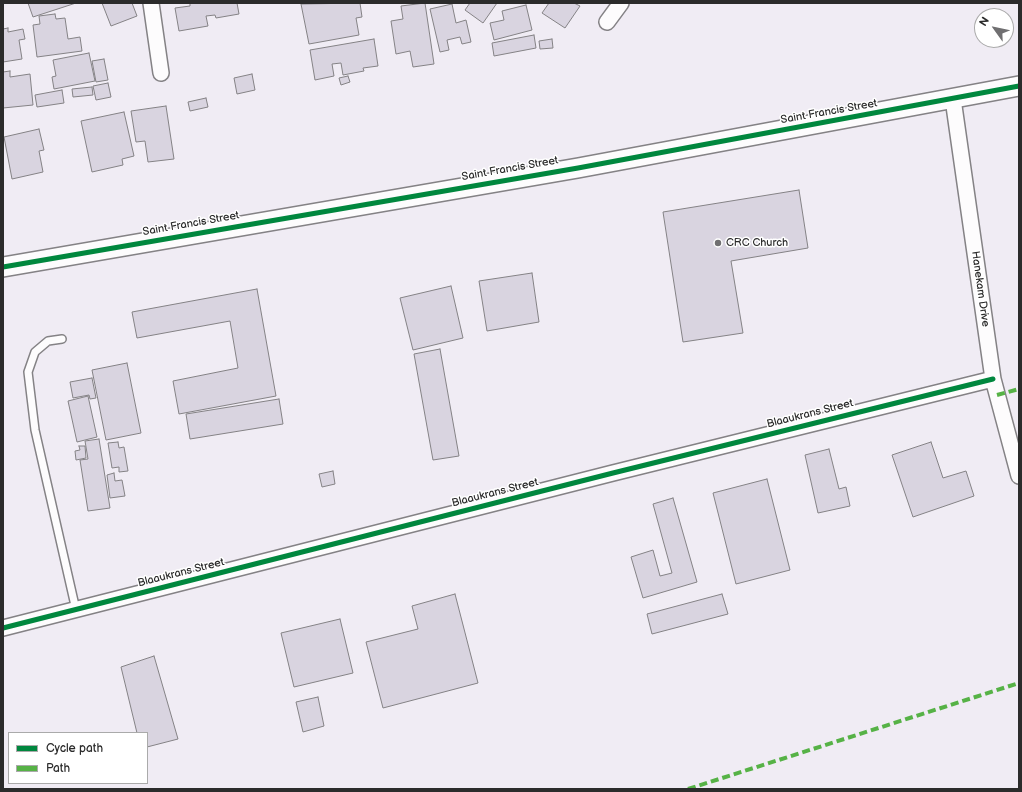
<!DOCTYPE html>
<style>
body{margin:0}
#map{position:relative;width:1022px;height:792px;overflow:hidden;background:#f0ecf4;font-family:"Balsamiq Sans",sans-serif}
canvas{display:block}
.frame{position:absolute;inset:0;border:4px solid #2b2b2b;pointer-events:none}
.legend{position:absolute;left:8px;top:732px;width:140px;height:52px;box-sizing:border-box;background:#fff;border:1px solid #aaa;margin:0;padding:5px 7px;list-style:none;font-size:12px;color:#2b2b2b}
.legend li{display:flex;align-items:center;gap:8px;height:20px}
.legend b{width:20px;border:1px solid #aaa}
.north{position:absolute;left:974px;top:8px;width:40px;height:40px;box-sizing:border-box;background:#fff;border:1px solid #aaa;border-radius:50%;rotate:303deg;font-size:11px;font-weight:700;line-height:16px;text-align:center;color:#2b2b2b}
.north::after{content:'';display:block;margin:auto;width:14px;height:18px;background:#706f71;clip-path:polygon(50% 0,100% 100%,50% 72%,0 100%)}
</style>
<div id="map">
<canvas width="1022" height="792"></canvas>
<div class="frame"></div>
<ul class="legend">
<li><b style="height:5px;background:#00873e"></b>Cycle path</li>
<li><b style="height:5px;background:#56b246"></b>Path</li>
</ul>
<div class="north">N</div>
</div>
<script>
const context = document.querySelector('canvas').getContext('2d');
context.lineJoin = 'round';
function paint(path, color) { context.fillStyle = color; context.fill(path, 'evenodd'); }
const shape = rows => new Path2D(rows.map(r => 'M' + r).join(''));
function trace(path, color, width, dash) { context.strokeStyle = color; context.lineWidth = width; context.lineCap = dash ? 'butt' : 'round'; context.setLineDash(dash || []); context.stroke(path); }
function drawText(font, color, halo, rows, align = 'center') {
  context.font = font + ' "Balsamiq Sans",sans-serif'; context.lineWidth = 3; context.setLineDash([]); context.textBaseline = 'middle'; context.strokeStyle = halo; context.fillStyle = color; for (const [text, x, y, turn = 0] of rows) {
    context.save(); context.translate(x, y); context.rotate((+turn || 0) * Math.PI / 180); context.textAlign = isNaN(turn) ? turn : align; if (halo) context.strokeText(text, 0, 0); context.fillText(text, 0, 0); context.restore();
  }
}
const building = shape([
 [28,3,76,3,33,17,28,3],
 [102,3,132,3,137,16,111,26,102,3],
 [190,3,237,3,239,14,216,18,215,15,206,16,208,26,179,31,175,8,190,6,190,3],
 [360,3,362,17,356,18,359,35,309,44,301,4,360,3],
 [425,3,434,64,413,67,410,51,396,54,391,21,403,19,401,6,425,3],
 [470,3,497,3,483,23,465,10,470,3],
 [549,3,574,3,580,6,565,28,542,13,549,3],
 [452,4,456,23,466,20,471,42,462,44,460,37,447,40,449,50,440,52,430,9,452,4],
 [526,5,532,30,494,40,490,23,504,20,502,11,526,5],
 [55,14,56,19,65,18,68,39,80,37,82,51,37,57,33,25,40,24,39,16,55,14],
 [8,28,8,32,23,29,25,39,19,40,22,59,3,62,3,29,8,28],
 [534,35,536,48,494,56,492,43,534,35],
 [374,39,378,66,363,68,364,71,343,75,341,63,332,64,334,76,315,80,310,50,374,39],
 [552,39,553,48,540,49,539,41,552,39],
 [89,53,95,81,54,89,52,77,56,76,53,60,89,53],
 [104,59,108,80,96,82,92,61,104,59],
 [10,71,10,77,30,74,33,105,3,108,3,72,10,71],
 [252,74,255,90,237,94,234,78,252,74],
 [348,76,350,82,341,85,339,78,348,76],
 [108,83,111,97,96,100,93,86,108,83],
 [92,87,93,95,73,97,72,89,92,87],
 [62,90,64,103,37,107,35,95,62,90],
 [206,98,208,107,190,111,188,102,206,98],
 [166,106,174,159,148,162,145,141,136,142,131,111,166,106],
 [124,112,134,156,122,159,123,165,92,172,81,121,124,112],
 [39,129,44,150,39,151,43,172,12,179,4,137,39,129],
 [799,190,808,248,731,261,743,333,683,342,663,212,799,190],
 [532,273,539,322,487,331,479,281,532,273],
 [451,286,463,338,413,350,400,298,451,286],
 [257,289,276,396,179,414,173,381,238,368,230,321,137,338,132,312,257,289],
 [440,349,459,456,433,460,414,354,440,349],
 [127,363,141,433,106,440,92,370,127,363],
 [92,378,96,398,90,399,89,395,73,398,70,382,92,378],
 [88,396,97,437,77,442,68,401,88,396],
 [279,399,283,424,190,439,186,414,279,399],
 [99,439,110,508,88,511,80,460,88,459,85,441,99,439],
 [118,442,119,448,124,447,128,471,119,472,119,467,112,468,108,443,118,442],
 [931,442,943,478,966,471,974,496,913,517,892,455,931,442],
 [79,446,85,446,86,458,76,460,75,451,80,450,79,446],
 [829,449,839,489,846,487,850,506,818,513,805,455,829,449],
 [333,471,335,484,322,487,319,474,333,471],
 [114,473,115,481,122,480,125,496,110,498,107,475,114,473],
 [767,479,790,570,736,584,713,493,767,479],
 [673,498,697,582,643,598,631,557,653,550,660,576,672,573,653,504,673,498],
 [455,594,478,683,383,708,366,642,418,629,412,606,455,594],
 [722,594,728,614,652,634,647,614,722,594],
 [340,619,353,673,294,687,281,633,340,619],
 [154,656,178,739,147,747,147,733,137,733,121,667,154,656],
 [318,697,324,726,303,732,296,702,318,697]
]);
paint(building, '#d9d4e0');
trace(building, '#848285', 1);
const service = shape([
 [62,339,48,341,35,352,28,372,35,430,76,610]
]);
const minor = shape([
 [151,3,161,73],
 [607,22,621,3],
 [953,99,993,379,1019,476],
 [3,628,613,473,993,379]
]);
const tertiary = shape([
 [3,267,578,168,1019,86]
]);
trace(service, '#848285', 10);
trace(minor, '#848285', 18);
trace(tertiary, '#848285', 22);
trace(service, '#fdfcfd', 7);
trace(minor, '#fdfcfd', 15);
trace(tertiary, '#fdfcfd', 19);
trace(shape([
 [997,395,1019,389],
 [688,789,1019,683]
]), '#56b246', 4, [8, 4]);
trace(shape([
 [3,267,578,168,1019,86],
 [3,628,613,473,993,379]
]), '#00873e', 5);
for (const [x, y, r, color] of [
 [718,243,4,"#706f71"]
]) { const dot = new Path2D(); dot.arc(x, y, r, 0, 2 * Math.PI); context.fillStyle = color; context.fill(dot); trace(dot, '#fff', 1.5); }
drawText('11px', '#2b2b2b', '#fff', [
 ["Saint Francis Street",829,112,-10],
 ["Saint Francis Street",510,169,-10],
 ["Saint Francis Street",191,224,-10],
 ["Hanekam Drive",980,289,82],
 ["Blaaukrans Street",810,414,-14],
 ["Blaaukrans Street",495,493,-14],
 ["Blaaukrans Street",181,573,-14]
]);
drawText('11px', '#2b2b2b', '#fff', [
 ["CRC Church",726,243]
], 'left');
</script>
